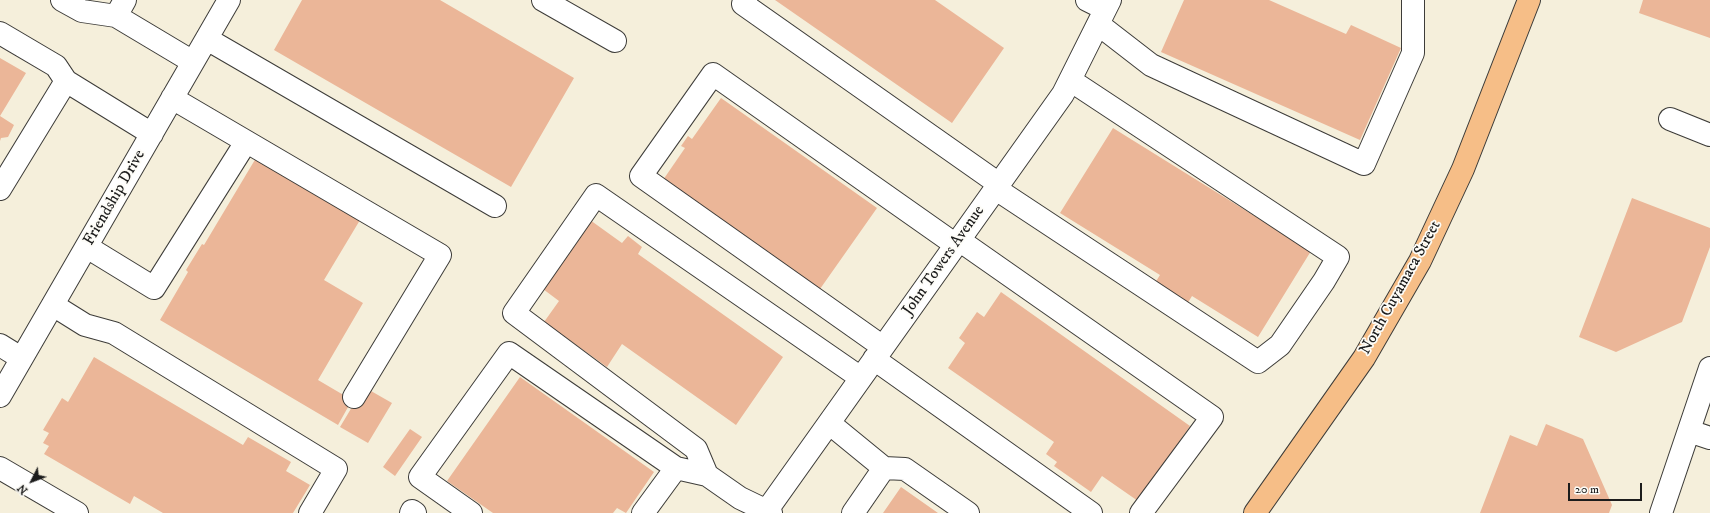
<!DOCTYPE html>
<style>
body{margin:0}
#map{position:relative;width:1710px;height:513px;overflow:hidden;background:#f5efdb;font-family:"IM FELL DW Pica",serif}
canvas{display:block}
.north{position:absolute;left:12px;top:461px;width:40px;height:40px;-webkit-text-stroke:3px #fdfcf7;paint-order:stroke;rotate:228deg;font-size:11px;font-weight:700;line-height:16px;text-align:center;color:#1c1c1c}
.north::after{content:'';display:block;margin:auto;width:14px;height:18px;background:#1c1c1c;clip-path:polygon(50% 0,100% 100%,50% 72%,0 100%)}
.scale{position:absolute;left:1568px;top:483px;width:74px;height:18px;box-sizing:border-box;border:2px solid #1c1c1c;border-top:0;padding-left:5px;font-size:12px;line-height:14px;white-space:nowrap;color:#1c1c1c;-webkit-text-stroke:3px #fdfcf7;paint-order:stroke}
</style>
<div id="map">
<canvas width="1710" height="513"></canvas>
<div class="north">N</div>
<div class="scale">20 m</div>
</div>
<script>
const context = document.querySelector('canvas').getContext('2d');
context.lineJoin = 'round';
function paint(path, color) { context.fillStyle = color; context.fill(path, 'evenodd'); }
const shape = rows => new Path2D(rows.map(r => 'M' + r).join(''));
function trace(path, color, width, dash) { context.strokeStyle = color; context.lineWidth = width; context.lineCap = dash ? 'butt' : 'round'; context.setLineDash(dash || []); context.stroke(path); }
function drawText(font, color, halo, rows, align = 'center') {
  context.font = font + ' "IM FELL DW Pica",serif'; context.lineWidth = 3.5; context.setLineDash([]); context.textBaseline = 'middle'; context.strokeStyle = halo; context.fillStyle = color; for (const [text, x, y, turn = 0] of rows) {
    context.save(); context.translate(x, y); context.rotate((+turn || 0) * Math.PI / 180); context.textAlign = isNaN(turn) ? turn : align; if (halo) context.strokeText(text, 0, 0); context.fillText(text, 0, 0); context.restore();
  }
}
paint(shape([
 [302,0,440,0,574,78,511,187,274,50],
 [775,0,935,0,1004,48,952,123],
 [1184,0,1269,0,1346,34,1351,25,1401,48,1360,140,1161,52],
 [1643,0,1710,0,1710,38,1639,13],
 [0,58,26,73,0,116,14,125,8,137,1,138,0,141],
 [721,98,877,208,820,289,663,180,685,148,681,146,688,136,692,139],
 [1113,128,1311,251,1258,337,1192,296,1181,314,1148,294,1160,275,1060,213],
 [256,158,360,220,324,280,363,303,318,380,352,400,338,425,160,320,188,272,186,270,202,244,204,245],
 [1632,198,1710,228,1710,247,1682,322,1616,352,1579,337],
 [590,220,622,243,628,236,642,247,638,254,783,357,736,425,622,344,607,367,544,322,559,301,543,289],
 [1001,292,1190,426,1138,501,1102,476,1091,492,1054,466,1057,462,1046,454,1054,442,948,368,965,343,959,338,977,312,984,317],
 [94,357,243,445,248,437,291,462,286,471,310,485,293,513,163,513,134,496,130,504,44,454,49,446,43,443,49,433,43,430,62,398,68,402],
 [520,377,654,472,626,513,617,508,613,513,493,513,447,481],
 [364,387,392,403,368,443,340,427],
 [1546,424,1583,439,1612,505,1609,513,1480,513,1510,435,1537,446],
 [410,429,422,437,395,476,383,467],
 [901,487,938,513,883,513]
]), '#ebb698');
const minor = shape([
 [62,0,82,11,116,16,193,62],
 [543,0,615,41],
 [746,0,743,4,999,184],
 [1087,0,1105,9],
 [116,16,125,0],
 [1098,24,1151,65,1364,164,1413,53,1413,0],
 [0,33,56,66,66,81,152,134],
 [207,39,495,206],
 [172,98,440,255,354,397],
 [1670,119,1710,135],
 [0,189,66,81],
 [996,189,1258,362,1280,345,1324,281,1338,257,1070,80],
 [959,240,1212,417,1141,513],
 [87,247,154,288,246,142],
 [53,305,85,325,114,333,336,469,310,513],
 [0,345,21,358],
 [883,347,641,176,713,74,956,245],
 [874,359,1091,513],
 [0,396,229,0],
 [829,423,884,468,905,469,968,513],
 [1689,431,1710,438],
 [0,468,77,513],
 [707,475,696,449,514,313,596,195,861,378],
 [411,513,412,511,415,513],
 [471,513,420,477,509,353,676,468],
 [643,513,676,468,707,475,740,498,771,513],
 [765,513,1063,94,1110,0],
 [853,513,884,468],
 [1661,513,1710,368]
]);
const major = shape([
 [1255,513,1364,358,1420,261,1463,169,1529,0]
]);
trace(minor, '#3d3c39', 24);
trace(major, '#3d3c39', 24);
trace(minor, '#fff', 22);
trace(major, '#f6be87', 22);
drawText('16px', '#1c1c1c', '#fdfcf7', [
 ["Friendship Drive",115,198,-60],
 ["John Towers Avenue",944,261,-55],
 ["North Cuyamaca Street",1401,288,-61]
]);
</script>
